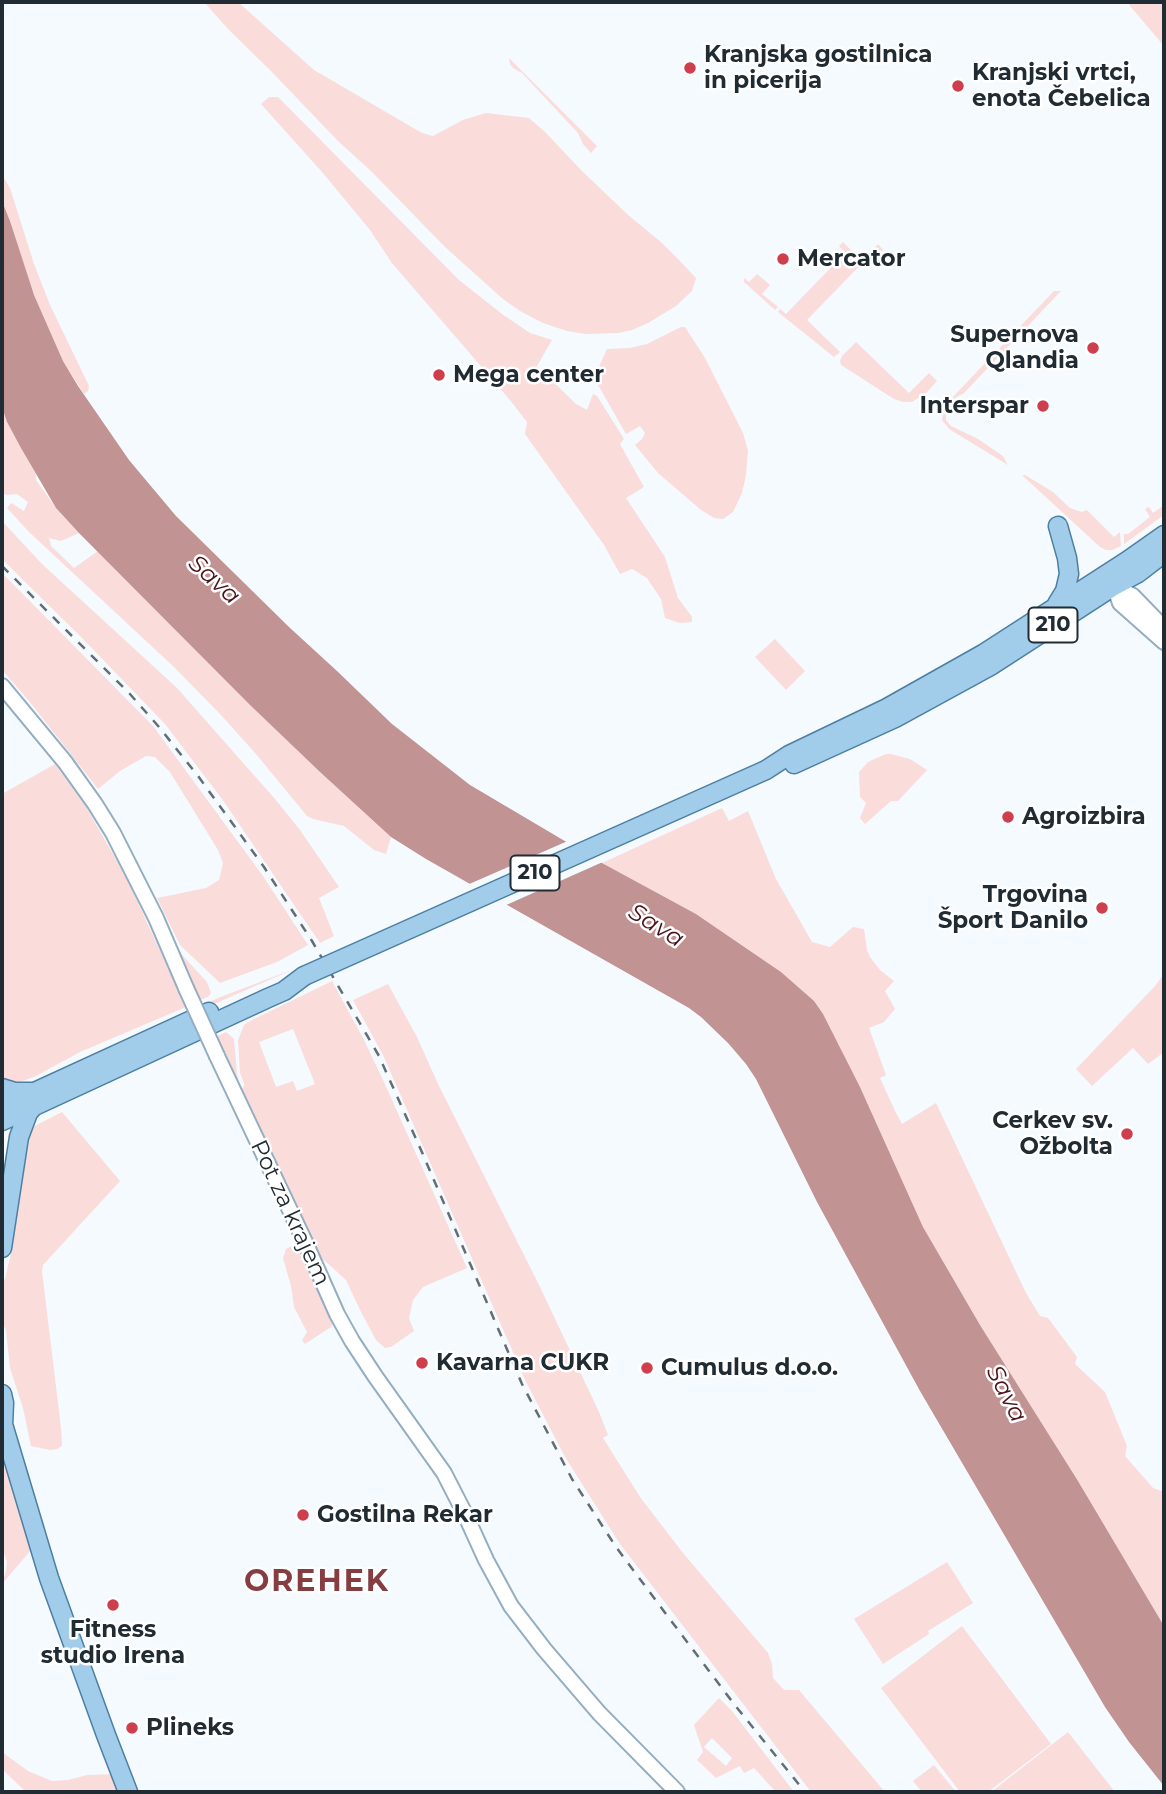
<!DOCTYPE html>
<meta charset="utf-8">
<style>
body{margin:0}
#map{position:relative;width:1166px;height:1794px;overflow:hidden;background:#f4fafe;font-family:Montserrat,sans-serif}
canvas{display:block}
.frame{position:absolute;inset:0;border:4px solid #202b33;pointer-events:none}
</style>
<div id="map">
<canvas width="1166" height="1794"></canvas>
<div class="frame"></div>
</div>
<script>
const context = document.querySelector('canvas').getContext('2d');
context.lineJoin = 'round';
function paint(path, color) { context.fillStyle = color; context.fill(path, 'evenodd'); }
const shape = rows => new Path2D(rows.map(r => 'M' + r).join(''));
function trace(path, color, width, dash) { context.strokeStyle = color; context.lineWidth = width; context.lineCap = dash ? 'butt' : 'round'; context.setLineDash(dash || []); context.stroke(path); }
function drawText(font, color, halo, rows, align = 'center') {
  context.font = font + ' Montserrat,sans-serif'; context.lineWidth = 5; context.setLineDash([]); context.textBaseline = 'middle'; context.strokeStyle = halo; context.fillStyle = color; for (const [text, x, y, turn = 0] of rows) {
    context.save(); context.translate(x, y); context.rotate((+turn || 0) * Math.PI / 180); context.textAlign = isNaN(turn) ? turn : align; if (halo) context.strokeText(text, 0, 0); context.fillText(text, 0, 0); context.restore();
  }
}
paint(shape([
 [204,2,238,2,314,70,422,133,433,136,463,120,486,113,529,118,544,131,582,171,627,214,662,243,679,260,696,278,692,291,676,306,648,323,632,330,618,333,586,334,567,331,543,323,520,311,503,299,445,247,372,172,338,141,271,71,229,30],
 [1128,2,1164,2,1164,46,1130,6],
 [509,58,597,146,591,153,583,144,578,133,522,73,513,68,510,64],
 [269,97,278,97,459,280,502,314,530,333,552,340,537,366,576,404,587,410,593,394,597,396,621,434,624,439,620,444,644,487,626,498,665,557,678,598,692,617,692,622,680,623,665,618,661,599,647,578,632,569,620,574,604,545,525,434,527,422,510,400,392,263,370,230,322,172,261,104],
 [2,175,10,188,34,264,50,305,89,386,88,391,84,394,63,361,30,286,10,221,2,201],
 [843,242,862,261,878,244,883,250,877,258,871,254,807,320,840,352,834,357,778,312,780,309,786,314,845,253,839,246],
 [757,274,770,285,762,294,778,307,775,310,744,282,744,278,749,282],
 [1054,291,1061,291,964,393,955,398,946,412,946,420,951,426,978,439,1003,456,1008,465,949,429,942,420,943,412,948,402],
 [681,327,685,327,705,358,743,433,748,451,746,475,742,493,733,512,723,519,714,518,701,510,658,473,635,445,642,439,645,433,640,426,626,434,597,383,598,369,607,349,630,348,647,344],
 [856,342,909,393,929,373,937,381,927,392,912,402,903,402,894,399,841,365,840,361,842,356],
 [2,407,7,422,36,474,36,480,56,508,79,533,61,541,49,538,51,546,74,568,98,551,250,705,320,772,391,837,386,854,374,850,344,826,313,819,307,816,256,754,221,715,174,667,29,532,7,508,11,503,24,511,28,502,17,494,6,495,2,491],
 [1022,475,1025,475,1053,492,1070,508,1082,512,1087,510,1114,537,1120,532,1121,546,1112,550,1106,550,1100,547],
 [1164,505,1164,515,1124,544,1124,534,1128,534,1150,517,1145,509,1149,507,1153,513],
 [2,521,42,564,177,688,275,799,300,830,339,887,319,898,334,936,320,943,222,799,165,724,85,641,2,559],
 [2,573,153,726,263,876,308,945,277,962,220,983,180,945,157,898,206,888,219,880,223,863,218,850,170,772,155,757,146,756,120,771,98,789,29,701,2,670],
 [775,639,805,671,786,690,755,657],
 [886,754,891,754,910,759,927,770,898,801,891,801,865,824,860,818,866,803,860,797,859,772,868,762],
 [55,764,86,807,125,875,186,1007,80,1052,34,1077,11,1085,2,1082,2,794],
 [722,808,729,821,748,811,776,879,812,942,830,947,853,927,864,929,867,950,870,957,880,970,894,981,885,991,895,1009,884,1022,869,1028,886,1075,880,1078,896,1113,902,1124,936,1103,1026,1293,1040,1316,1048,1318,1077,1357,1075,1364,1105,1392,1127,1446,1125,1456,1153,1488,1164,1492,1164,1626,1078,1481,980,1325,923,1227,860,1087,823,1015,814,1002,781,972,696,914,602,863],
 [175,947,178,947,182,955,207,982,211,993,208,997,200,1000],
 [294,969,164,1026,34,1086,21,1088,218,998],
 [1164,974,1164,1052,1148,1064,1133,1048,1092,1086,1076,1069,1155,986],
 [332,981,363,1038,384,1082,467,1268,423,1287,413,1300,409,1318,414,1331,391,1347,385,1348,376,1340,361,1312,346,1280,315,1252,241,1090,244,1086,244,1083,240,1073,238,1040,244,1025,248,1022],
 [293,1029,315,1084,297,1091,293,1081,276,1087,259,1042],
 [388,984,417,1037,438,1084,540,1287,599,1412,608,1435,603,1438,640,1497,683,1553,768,1653,772,1664,773,1678,784,1690,799,1690,885,1792,811,1792,620,1544,565,1457,526,1382,383,1055,353,1000],
 [226,1032,234,1039,237,1074,240,1086,216,1037],
 [62,1112,120,1181,43,1265,42,1271,61,1428,62,1446,57,1449,50,1450,31,1446,23,1408,10,1368,6,1330,4,1326,2,1325,2,1280,5,1279,11,1253,31,1128],
 [295,1244,333,1323,331,1327,305,1344,302,1340,307,1332,294,1307,291,1286,283,1258,286,1249],
 [2,1455,31,1550,2,1584,6,1571,7,1562,2,1547],
 [947,1562,973,1603,928,1631,929,1634,883,1664,854,1619],
 [962,1626,1051,1744,988,1792,960,1792,881,1688],
 [719,1698,732,1711,794,1792,776,1792,754,1768,744,1773,740,1766,716,1778,697,1760,703,1752,694,1725],
 [712,1738,732,1758,726,1766,704,1747],
 [1068,1732,1115,1792,991,1792],
 [2,1752,28,1771,52,1781,68,1780,87,1775,112,1774,120,1792,26,1792,2,1769],
 [934,1765,956,1792,922,1792,913,1781]
]), '#fadcdb');
paint(shape([
 [2,201,10,221,34,295,63,361,78,386,129,460,176,516,289,627,337,671,392,724,470,785,602,863,696,914,781,972,814,1001,823,1014,860,1087,923,1227,980,1325,1078,1481,1164,1626,1164,1786,1129,1742,1105,1707,920,1391,817,1202,756,1079,746,1064,728,1043,701,1017,689,1008,426,859,391,837,320,772,250,705,79,533,56,508,21,448,7,422,2,407]
]), '#c19392');
paint(shape([
 [570,840,605,861,504,906,467,885]
]), '#f4fafe');
const minor = shape([
 [1114,586,1120,603,1164,642],
 [1114,586,1133,596,1164,628],
 [2,686,65,762,95,804,113,833,156,918,186,988],
 [217,1056,305,1242,337,1314,352,1341,375,1376,444,1473,465,1514,486,1560,511,1606,544,1649,599,1713,677,1792]
]);
const major = shape([
 [1057,604,1065,591,1069,574,1067,558,1058,526],
 [794,764,895,718,992,665,1114,586,1138,573,1164,553],
 [766,770,789,755,887,708,983,654,1127,561,1164,535],
 [2,1088,15,1092,31,1092],
 [2,1107,209,1012],
 [2,1121,268,998,284,991,304,976],
 [2,1248,19,1137,28,1113,34,1106],
 [2,1394,4,1403,3,1425],
 [2,1421,49,1578,106,1735,128,1792]
]);
trace(minor, '#93aec2', 18);
trace(major, '#4c7fa2', 21);
trace(minor, '#fff', 14);
trace(major, '#a1cdeb', 18);
trace(shape([
 [2,566,129,693,159,727,198,776,264,867,312,941,379,1056,421,1150,522,1384,572,1479,616,1547,666,1614,734,1704,805,1792]
]), '#636d73', 2.5, [9, 9]);
const minorBridge = shape([
 [186,988,217,1056]
]);
const majorBridge = shape([
 [304,976,766,770]
]);
trace(minorBridge, '#93aec2', 18, []);
trace(majorBridge, '#4c7fa2', 21, []);
trace(minorBridge, '#fff', 14);
trace(majorBridge, '#a1cdeb', 18);
for (const [x, y, r, color] of [
 [690,68,7,"#ce3e4d"],
 [958,86,7,"#ce3e4d"],
 [783,259,7,"#ce3e4d"],
 [1093,348,7,"#ce3e4d"],
 [439,375,7,"#ce3e4d"],
 [1043,406,7,"#ce3e4d"],
 [1008,817,7,"#ce3e4d"],
 [1102,908,7,"#ce3e4d"],
 [1127,1134,7,"#ce3e4d"],
 [422,1363,7,"#ce3e4d"],
 [647,1368,7,"#ce3e4d"],
 [303,1515,7,"#ce3e4d"],
 [113,1605,7,"#ce3e4d"],
 [132,1728,7,"#ce3e4d"]
]) { const dot = new Path2D(); dot.arc(x, y, r, 0, 2 * Math.PI); context.fillStyle = color; context.fill(dot); trace(dot, '#fff', 2.5); }
for (const [x, y, w] of [
 [1053,625,49],
 [535,873,49]
]) { const box = new Path2D(); box.roundRect(x - w / 2, y - 17.5, w, 35, 5); context.fillStyle = '#fff'; context.fill(box); trace(box, '#202b33', 2); }
drawText('bold 21px', '#202b33', null, [
 ["210",1053,625],
 ["210",535,873]
]);
drawText('bold 23px', '#202b33', '#fff', [
 ["Kranjska gostilnica",704,55],
 ["in picerija",704,81],
 ["Kranjski vrtci,",972,73],
 ["enota Čebelica",972,99],
 ["Mercator",797,259],
 ["Supernova",1079,335,"right"],
 ["Qlandia",1079,361,"right"],
 ["Mega center",453,375],
 ["Interspar",1029,406,"right"],
 ["Agroizbira",1022,817],
 ["Trgovina",1088,895,"right"],
 ["Šport Danilo",1088,921,"right"],
 ["Cerkev sv.",1113,1121,"right"],
 ["Ožbolta",1113,1147,"right"],
 ["Kavarna CUKR",436,1363],
 ["Cumulus d.o.o.",661,1368],
 ["Gostilna Rekar",317,1515],
 ["Fitness",113,1630,"center"],
 ["studio Irena",113,1656,"center"],
 ["Plineks",146,1728]
], 'left');
drawText('23px', '#202b33', '#fff', [
 ["Pot za krajem",290,1213,65]
]);
drawText('italic 24px', '#4b1218', '#fff', [
 ["Sava",214,580,42],
 ["Sava",656,926,32],
 ["Sava",1006,1394,63]
]);
context.letterSpacing = '2px';
drawText('bold 30px', '#863d41', '#fff', [
 ["OREHEK",317,1582]
]);
context.letterSpacing = '0px';
</script>
